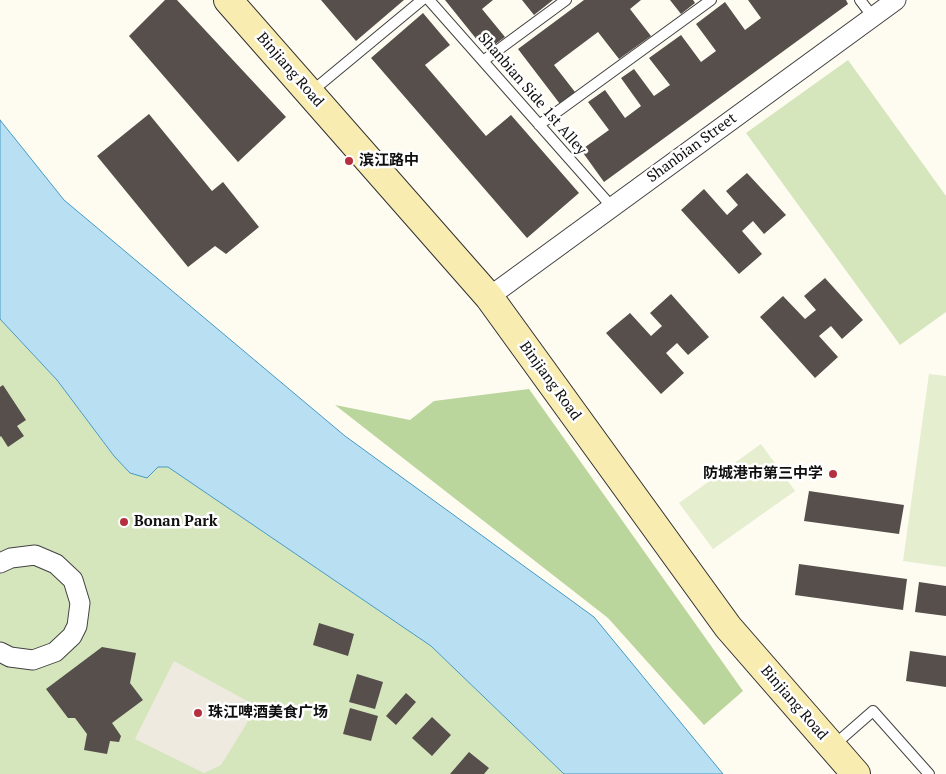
<!DOCTYPE html>
<meta charset="utf-8">
<style>
body{margin:0}
canvas{display:block;background:#fefbf1}
</style>
<canvas width="946" height="774"></canvas>
<script>
const context = document.querySelector('canvas').getContext('2d');
context.lineJoin = 'round';
function paint(path, color) { context.fillStyle = color; context.fill(path, 'evenodd'); }
const shape = rows => new Path2D(rows.map(r => 'M' + r).join(''));
function trace(path, color, width, dash) { context.strokeStyle = color; context.lineWidth = width; context.lineCap = dash ? 'butt' : 'round'; context.setLineDash(dash || []); context.stroke(path); }
function drawText(font, color, halo, rows, align = 'center') {
  context.font = font + ' "PT Serif","Noto Sans SC",serif'; context.lineWidth = 5; context.setLineDash([]); context.textBaseline = 'middle'; context.strokeStyle = halo; context.fillStyle = color; for (const [text, x, y, turn = 0] of rows) {
    context.save(); context.translate(x, y); context.rotate((+turn || 0) * Math.PI / 180); context.textAlign = isNaN(turn) ? turn : align; if (halo) context.strokeText(text, 0, 0); context.fillText(text, 0, 0); context.restore();
  }
}
paint(shape([
 [848,60,946,196,946,312,900,345,746,133],
 [0,319,57,380,114,456,130,473,158,467,168,467,431,646,564,774,0,774]
]), '#d5e6bd');
paint(shape([
 [529,389,743,691,704,725,608,618,335,405,410,420,434,401]
]), '#bad69d');
paint(shape([
 [929,374,946,376,946,567,903,561],
 [761,444,795,491,713,549,679,503]
]), '#e5eece');
paint(shape([
 [174,661,249,702,247,723,221,765,204,773,135,739]
]), '#eeeae0');
const water = shape([
 [0,120,64,200,345,436,594,617,723,774,564,774,431,646,168,467,158,467,147,478,130,473,114,456,57,380,0,319,0,120]
]);
paint(water, '#b9e0f2');
trace(water, '#4699c4', 1);
paint(shape([
 [165,0,177,0,286,117,238,162,129,36],
 [321,0,404,0,356,41],
 [445,0,493,0,482,9,505,37,486,51],
 [522,0,553,0,534,15],
 [584,0,641,0,630,9,651,36,619,59,598,32,554,65,575,92,560,104,518,49],
 [670,0,693,0,695,3,681,14],
 [748,0,846,0,848,4,604,182,581,150,609,130,588,102,605,90,625,118,641,106,621,78,634,69,654,96,670,85,649,58,681,35,701,62,716,51,696,24,725,2,745,30,761,18],
 [423,13,450,45,425,65,486,136,511,115,579,193,527,238,371,58],
 [149,114,212,191,223,182,259,227,226,254,215,246,188,267,97,156],
 [747,173,786,215,764,234,753,221,742,231,762,254,739,274,681,210,704,189,727,215,738,205,726,191],
 [825,278,863,320,842,339,831,326,819,336,838,357,815,378,760,317,783,296,805,319,816,310,804,296],
 [671,294,709,337,688,355,677,343,666,353,684,373,661,394,606,333,630,313,651,336,662,326,650,313],
 [3,385,26,420,17,426,24,436,8,447,1,436,0,437,0,387],
 [809,491,904,505,899,534,804,521],
 [799,564,907,579,903,610,795,595],
 [919,582,946,586,946,616,915,612],
 [319,623,354,634,348,656,313,645],
 [102,647,136,653,130,683,143,700,112,723,121,736,119,742,110,741,107,754,84,750,87,734,75,718,68,718,46,689],
 [910,651,946,656,946,687,906,681],
 [357,674,383,682,375,709,349,702],
 [406,693,416,702,396,725,386,716],
 [350,708,378,716,371,741,343,734],
 [432,717,451,735,432,756,412,738],
 [469,752,489,768,484,774,450,774]
]), '#564f4c');
const lane = shape([
 [429,0,612,207],
 [860,0,873,17],
 [483,61,566,0],
 [311,92,422,0],
 [539,125,711,0],
 [833,746,873,711,929,774]
]);
const street = shape([
 [489,297,896,0],
 [0,563,11,558,35,555,56,564,73,580,80,603,77,626,72,636,55,652,33,660,10,657,0,652]
]);
const secondary = shape([
 [228,0,489,297,728,627,856,774]
]);
trace(lane, '#424242', 12);
trace(street, '#424242', 21);
trace(secondary, '#313131', 30);
trace(lane, '#fff', 10);
trace(street, '#fff', 19);
trace(secondary, '#f9ecb1', 28);
for (const [x, y, r, color] of [
 [349,161,5,"#b5303f"],
 [833,474,5,"#b5303f"],
 [124,522,5,"#b5303f"],
 [198,713,5,"#b5303f"]
]) { const dot = new Path2D(); dot.arc(x, y, r, 0, 2 * Math.PI); context.fillStyle = color; context.fill(dot); trace(dot, '#fff', 2); }
drawText('15px', '#0f0f0f', '#fff', [
 ["Binjiang Road",290,70,49],
 ["Shanbian Side 1st Alley",532,94,49],
 ["Shanbian Street",692,148,-36],
 ["Binjiang Road",550,381,54],
 ["Binjiang Road",794,703,49]
]);
drawText('bold 15px', '#0f0f0f', '#fff', [
 ["滨江路中",359,161],
 ["防城港市第三中学",823,474,"right"],
 ["Bonan Park",134,522],
 ["珠江啤酒美食广场",208,713]
], 'left');
</script>
